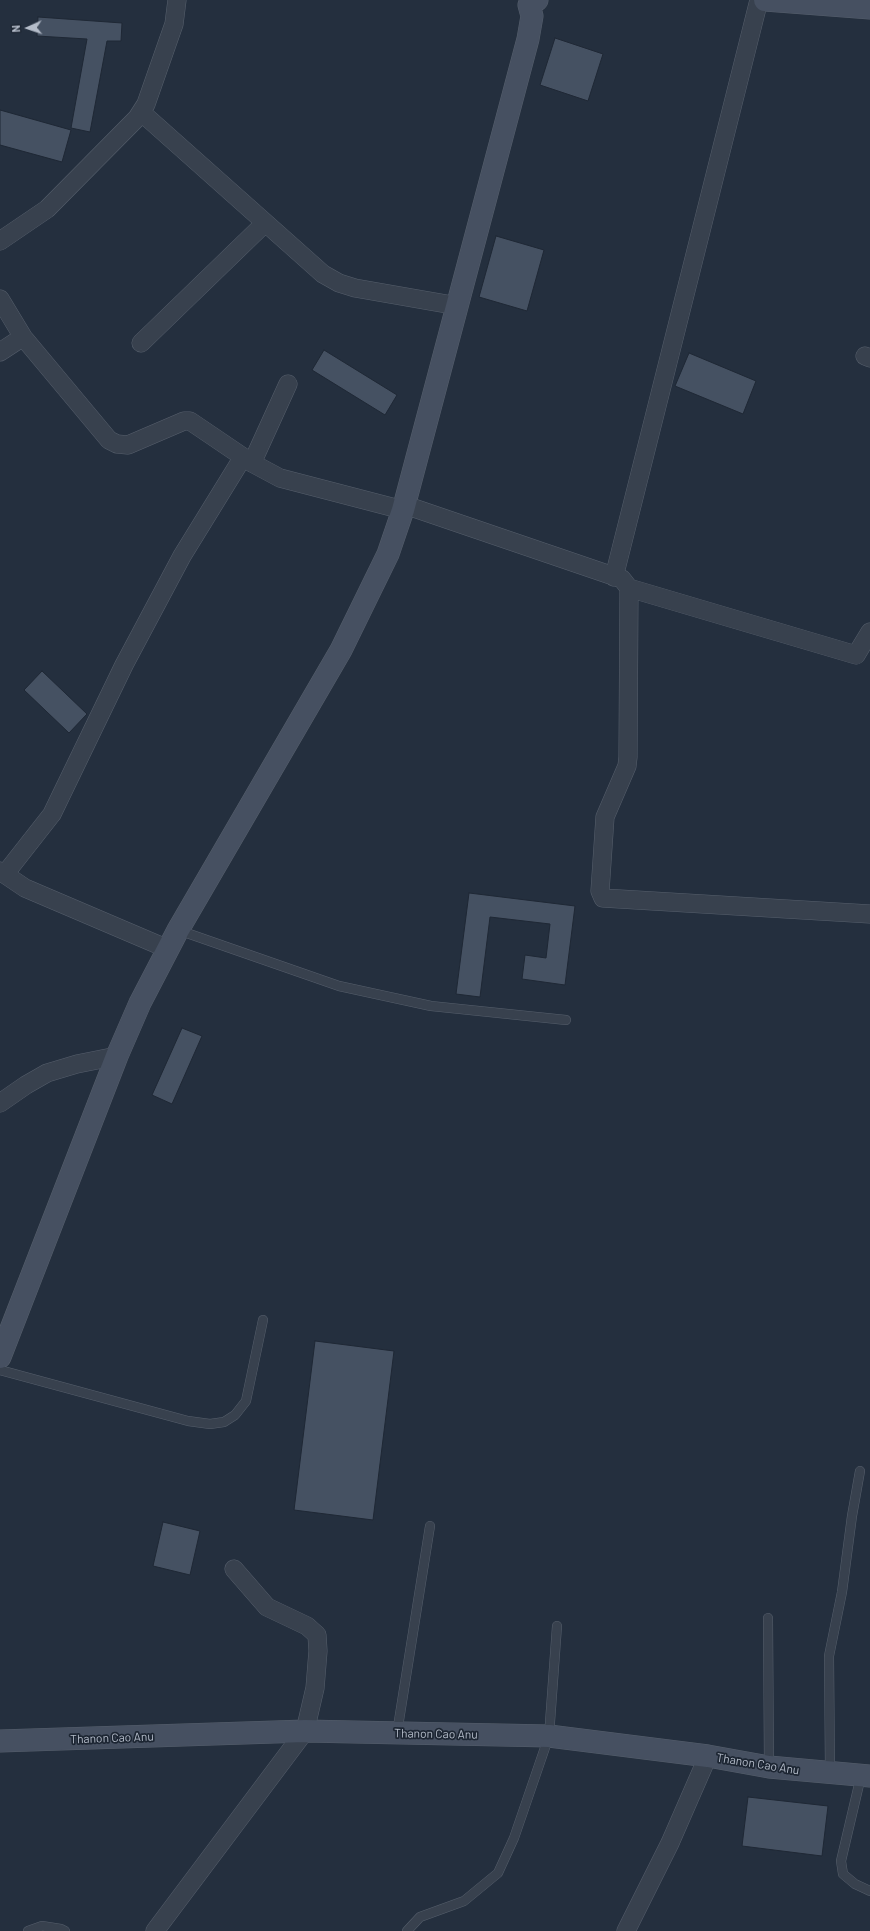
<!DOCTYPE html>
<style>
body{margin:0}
#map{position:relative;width:870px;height:1931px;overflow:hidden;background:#242f3e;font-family:Barlow,sans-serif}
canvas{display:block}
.north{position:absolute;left:8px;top:8px;width:40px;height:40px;-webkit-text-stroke:3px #1d2633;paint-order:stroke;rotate:267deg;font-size:11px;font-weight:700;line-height:16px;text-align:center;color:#b4bcc9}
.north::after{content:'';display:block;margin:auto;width:14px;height:18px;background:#b4bcc9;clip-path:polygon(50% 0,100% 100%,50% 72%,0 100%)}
</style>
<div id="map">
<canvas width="870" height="1931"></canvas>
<div class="north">N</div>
</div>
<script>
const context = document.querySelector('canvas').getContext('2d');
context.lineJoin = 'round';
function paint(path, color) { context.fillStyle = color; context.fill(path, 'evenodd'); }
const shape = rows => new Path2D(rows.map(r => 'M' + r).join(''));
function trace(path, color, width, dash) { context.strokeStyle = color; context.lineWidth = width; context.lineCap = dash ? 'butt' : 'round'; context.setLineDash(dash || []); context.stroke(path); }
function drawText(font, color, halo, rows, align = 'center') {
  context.font = font + ' Barlow,sans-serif'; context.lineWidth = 3.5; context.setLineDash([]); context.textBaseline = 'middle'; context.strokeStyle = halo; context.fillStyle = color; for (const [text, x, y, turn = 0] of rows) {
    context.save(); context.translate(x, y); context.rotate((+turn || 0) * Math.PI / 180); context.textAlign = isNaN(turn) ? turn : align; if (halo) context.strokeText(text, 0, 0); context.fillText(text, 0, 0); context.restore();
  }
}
const building = shape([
 [38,17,122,23,121,41,107,41,90,132,71,128,87,39,37,36,38,17],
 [555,38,603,54,588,101,540,85,555,38],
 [0,110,71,130,62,162,0,145,0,110],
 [496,236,544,250,527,311,479,297,496,236],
 [324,350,397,395,385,415,312,370,324,350],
 [689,353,756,381,743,414,675,386,689,353],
 [42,671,87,714,69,733,24,690,42,671],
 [469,893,575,906,565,985,522,979,525,955,546,958,550,924,490,917,480,997,456,994,469,893],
 [182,1028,202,1036,172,1104,152,1095,182,1028],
 [315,1341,394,1351,373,1520,294,1510,315,1341],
 [163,1522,200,1531,190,1575,153,1566,163,1522],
 [748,1797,828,1806,822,1856,742,1846,748,1797]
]);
paint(building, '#455162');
trace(building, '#1f2835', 1);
const lane = shape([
 [178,930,339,986,431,1006,566,1020],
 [0,1370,188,1421,210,1424,224,1422,235,1415,246,1401,263,1320],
 [768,1618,769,1767],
 [397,1733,430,1526],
 [830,1773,829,1656,842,1592,852,1516,860,1471],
 [861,1776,841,1861,843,1874,855,1884,870,1891],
 [28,1931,42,1926,61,1929,65,1931],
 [407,1931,420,1917,464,1901,498,1873,514,1838,549,1736,557,1626]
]);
const street = shape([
 [141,112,323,274,339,283,355,288,458,306],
 [0,241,47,209,137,118,146,104,174,24,177,0],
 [0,299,23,337,109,440,117,444,128,445,184,421,190,421,252,463,280,478,403,510],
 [141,343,265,223],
 [0,352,23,337],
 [865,356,870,358],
 [252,463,288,384],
 [405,505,622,579,629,588,856,655,870,632],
 [614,577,759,0],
 [629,588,628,757,627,766,605,817,600,891,603,898,870,914],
 [0,871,25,888,168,949],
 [5,874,52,814,124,665,182,556,243,457],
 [0,1103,26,1085,47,1073,77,1064,117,1056],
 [155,1931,305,1731,315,1688,318,1651,317,1635,307,1626,267,1607,234,1569],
 [626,1931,670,1843,708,1756]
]);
const secondary = shape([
 [765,0,870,8],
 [0,1357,117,1056,140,1003,178,930,341,650,388,554,403,510,528,39,532,16,529,5,537,0],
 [0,1741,305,1731,549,1736,708,1756,769,1767,870,1776]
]);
trace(lane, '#565f6c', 10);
trace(street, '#565f6c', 19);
trace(secondary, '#565f6c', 23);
trace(lane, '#38414e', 9);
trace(street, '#38414e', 18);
trace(secondary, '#465061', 22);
drawText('12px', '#b4bcc9', '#1d2633', [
 ["Thanon Cao Anu",436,1734,1],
 ["Thanon Cao Anu",112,1738,-2],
 ["Thanon Cao Anu",758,1764,9]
]);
</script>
